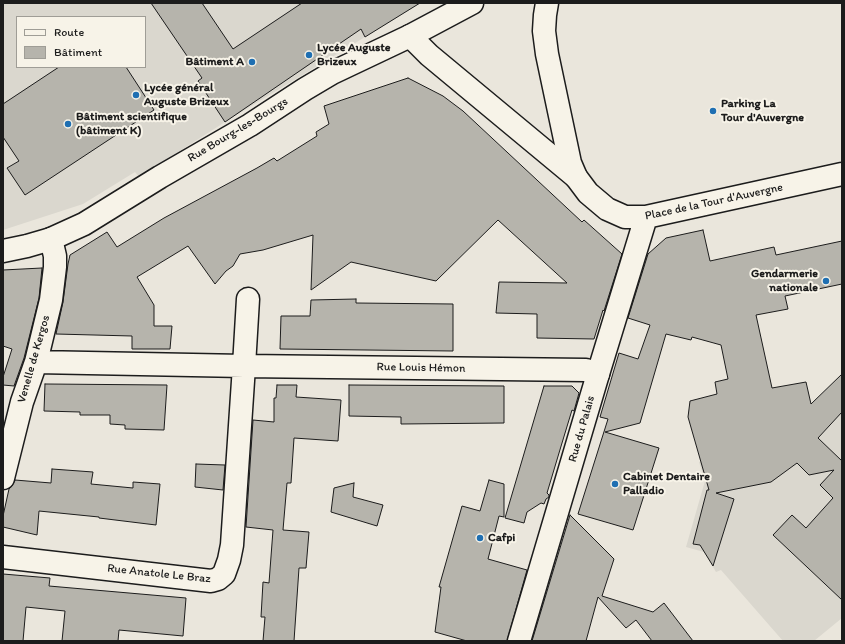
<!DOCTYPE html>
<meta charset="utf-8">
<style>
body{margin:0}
#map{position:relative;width:845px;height:644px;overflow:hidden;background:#eae6dc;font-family:Itim,sans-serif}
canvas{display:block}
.frame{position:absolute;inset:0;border:4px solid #1c1c1c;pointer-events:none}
.legend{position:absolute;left:16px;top:16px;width:130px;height:52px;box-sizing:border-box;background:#f7f3e8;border:1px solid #9f9d96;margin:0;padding:5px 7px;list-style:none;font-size:12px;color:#1c1c1c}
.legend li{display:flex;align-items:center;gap:8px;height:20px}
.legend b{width:20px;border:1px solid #9f9d96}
</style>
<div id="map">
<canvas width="845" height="644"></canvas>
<div class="frame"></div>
<ul class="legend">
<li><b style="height:5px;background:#f7f3e8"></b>Route</li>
<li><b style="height:11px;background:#b6b4ac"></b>Bâtiment</li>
</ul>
</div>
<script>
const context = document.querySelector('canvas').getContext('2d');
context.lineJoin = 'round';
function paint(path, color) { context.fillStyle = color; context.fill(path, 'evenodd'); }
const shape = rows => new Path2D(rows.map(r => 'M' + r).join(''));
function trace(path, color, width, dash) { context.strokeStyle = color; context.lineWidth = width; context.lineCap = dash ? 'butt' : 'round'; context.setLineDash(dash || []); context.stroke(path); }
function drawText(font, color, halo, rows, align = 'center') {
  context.font = font + ' Itim,sans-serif'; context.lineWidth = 4; context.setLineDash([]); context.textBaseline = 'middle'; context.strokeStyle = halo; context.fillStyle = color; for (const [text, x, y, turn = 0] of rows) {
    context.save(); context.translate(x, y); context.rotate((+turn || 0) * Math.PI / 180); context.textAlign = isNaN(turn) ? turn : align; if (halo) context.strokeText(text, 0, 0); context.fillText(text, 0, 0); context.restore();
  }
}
paint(shape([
 [3,3,421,3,225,122,139,177,135,172,83,204,3,230],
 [17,17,145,17,145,67,17,67],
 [842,400,842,618,814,641,783,641,721,570,716,572,704,552,686,547,705,481,699,462,777,444]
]), '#dad7ce');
const building = shape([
 [151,3,202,3,233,49,302,3,420,3,365,37,361,29,225,122,198,81,202,78,151,3],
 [59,67,126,67,154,110,25,195,7,168,19,161,3,137,3,104,59,67],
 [408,78,443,96,463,111,582,222,584,220,622,254,604,311,603,310,594,339,537,338,537,314,496,313,499,282,567,283,498,220,436,281,351,262,311,290,313,235,263,250,240,254,233,266,226,271,215,284,188,246,137,277,154,305,154,326,172,326,170,349,132,349,132,336,56,334,63,302,68,264,70,255,107,232,117,247,164,218,257,168,274,158,277,161,317,136,316,132,329,124,324,106,408,78],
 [703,230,710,261,774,247,776,255,842,241,842,284,785,296,788,309,756,315,772,388,806,382,811,404,842,374,842,412,818,438,842,461,842,600,773,535,792,515,806,528,833,498,820,485,834,470,809,475,797,463,771,482,716,493,734,499,713,566,700,545,693,544,707,490,709,490,688,417,690,401,717,394,715,382,728,379,721,345,692,337,691,340,666,334,640,423,605,432,659,448,633,530,578,514,608,419,600,417,619,353,638,359,650,325,628,318,648,254,666,238,703,230],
 [42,268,39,298,24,358,14,386,3,385,3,377,12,349,3,346,3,270,42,268],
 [356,299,356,303,453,304,453,351,280,349,281,316,310,316,311,300,356,299],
 [45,384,167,385,164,430,125,429,125,425,110,424,110,415,80,415,80,412,44,411,45,384],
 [277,385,297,385,296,397,341,400,338,441,294,438,291,483,287,483,283,530,309,532,306,568,299,568,294,641,263,641,265,617,261,617,263,582,269,583,273,530,246,527,253,420,274,422,274,398,276,398,277,385],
 [349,385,504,386,504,423,401,424,401,417,349,416,349,385],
 [544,386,572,386,579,393,574,411,572,410,562,443,547,493,549,495,549,497,546,499,544,504,541,503,527,512,524,523,505,518,544,386],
 [196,464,225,465,223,490,195,487,196,464],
 [52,469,93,472,91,484,133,488,133,482,160,484,156,525,99,518,99,517,39,511,37,535,3,527,3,516,9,489,12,486,15,480,51,483,52,469],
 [489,480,504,484,504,517,499,516,488,559,527,570,507,641,467,641,435,632,441,587,439,587,462,506,480,511,489,480],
 [354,483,353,497,383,505,377,526,331,512,334,488,354,483],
 [570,515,614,559,602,596,653,612,664,603,693,641,652,641,636,620,626,628,598,597,586,641,532,641,570,515],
 [3,574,50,578,49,586,186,598,183,636,119,630,118,641,62,641,65,611,26,607,23,641,3,641,3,574]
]);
paint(building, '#b6b4ac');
trace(building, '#1c1c1c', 1);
const minor = shape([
 [410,36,429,55,576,177],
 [36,362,244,366,586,370,598,374],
 [3,478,22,402,36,362,51,300,55,267,55,256,51,239],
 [3,557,211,581,218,579,224,574,229,560,232,545,244,366,248,299]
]);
const tertiary = shape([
 [547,3,545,15,544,31,547,54,570,163,576,177,588,193,607,209,625,217,646,217,842,174],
 [3,251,27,246,51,239,84,224,160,177,250,125,305,89,332,73,410,36,472,3],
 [519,641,598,374,646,217]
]);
trace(minor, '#1c1c1c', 25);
trace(tertiary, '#1c1c1c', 25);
trace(minor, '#f7f3e8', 22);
trace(tertiary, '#f7f3e8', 22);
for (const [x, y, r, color] of [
 [309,55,4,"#1f6fb2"],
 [252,62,4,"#1f6fb2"],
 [136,95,4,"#1f6fb2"],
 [713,111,4,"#1f6fb2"],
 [68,124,4,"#1f6fb2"],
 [826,281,4,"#1f6fb2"],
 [615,484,4,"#1f6fb2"],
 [480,538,4,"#1f6fb2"]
]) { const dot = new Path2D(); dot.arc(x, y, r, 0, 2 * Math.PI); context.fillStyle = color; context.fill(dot); trace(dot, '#f7f3e8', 1.5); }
drawText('bold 12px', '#1c1c1c', '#f7f3e8', [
 ["Lycée Auguste",317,48],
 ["Brizeux",317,62],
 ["Bâtiment A",244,62,"right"],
 ["Lycée général",144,88],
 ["Auguste Brizeux",144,102],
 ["Parking La",721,104],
 ["Tour d'Auvergne",721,118],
 ["Bâtiment scientifique",76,117],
 ["(bâtiment K)",76,131],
 ["Gendarmerie",818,274,"right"],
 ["nationale",818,288,"right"],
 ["Cabinet Dentaire",623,477],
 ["Palladio",623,491],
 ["Cafpi",488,538]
], 'left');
drawText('12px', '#1c1c1c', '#f7f3e8', [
 ["Rue Bourg-les-Bourgs",238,130,-31],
 ["Place de la Tour d'Auvergne",714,202,-12],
 ["Venelle de Kergos",34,359,-74],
 ["Rue Louis Hémon",421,368,1],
 ["Rue du Palais",582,429,-74],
 ["Rue Anatole Le Braz",159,574,6]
]);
</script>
